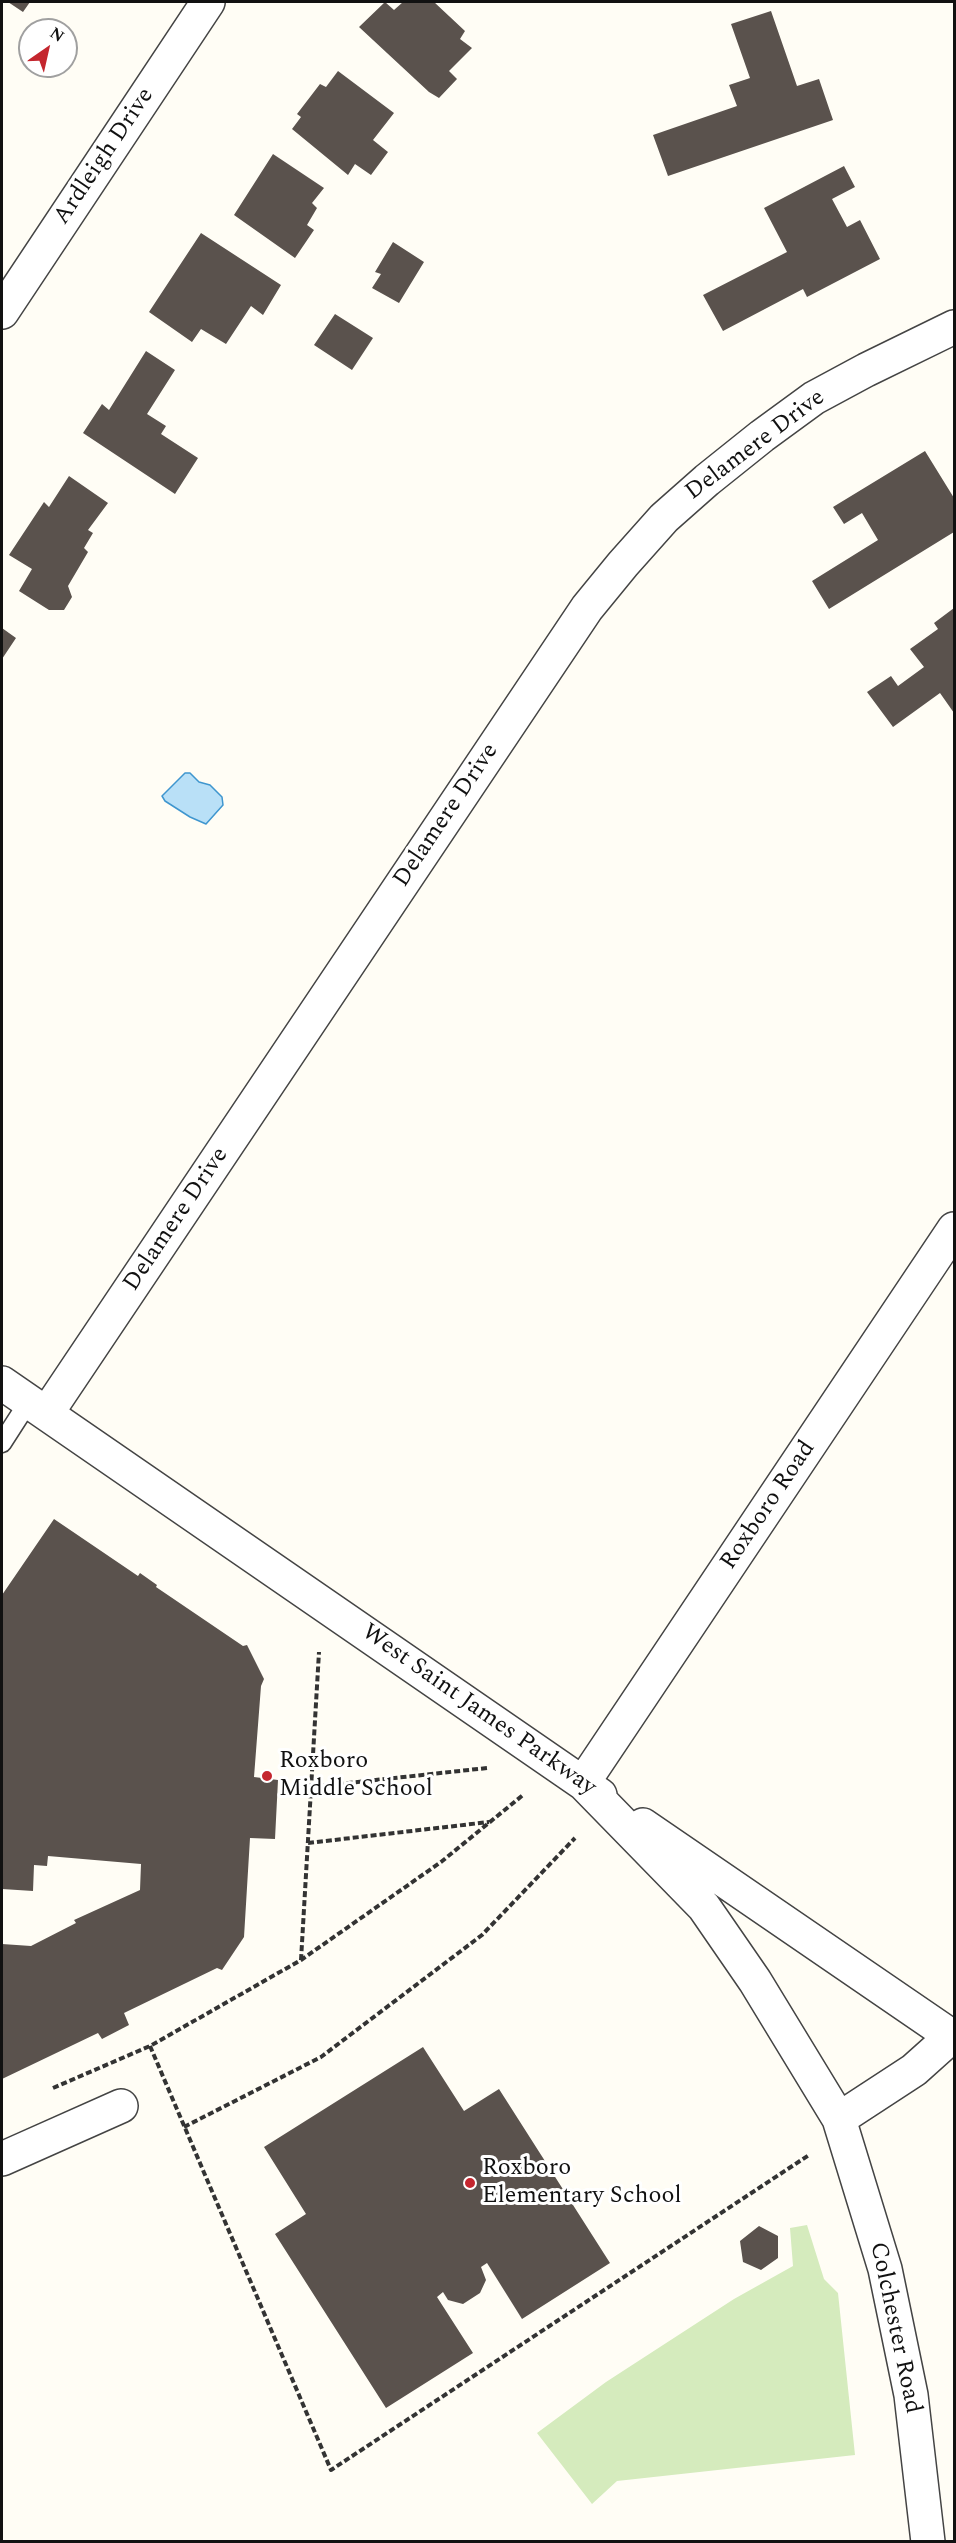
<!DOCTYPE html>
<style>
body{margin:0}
#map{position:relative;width:956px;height:2543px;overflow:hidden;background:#fffdf5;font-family:Spectral,serif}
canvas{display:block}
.frame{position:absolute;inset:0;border:3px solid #111;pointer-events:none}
.north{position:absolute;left:18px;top:18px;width:60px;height:60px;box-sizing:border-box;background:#fff;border:2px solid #a0a0a0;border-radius:50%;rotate:34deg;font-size:16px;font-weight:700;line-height:24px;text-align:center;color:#111}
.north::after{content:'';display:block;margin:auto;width:21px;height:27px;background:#c4262e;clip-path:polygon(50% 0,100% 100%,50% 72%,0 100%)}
</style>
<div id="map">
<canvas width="956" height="2543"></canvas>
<div class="frame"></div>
<div class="north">N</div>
</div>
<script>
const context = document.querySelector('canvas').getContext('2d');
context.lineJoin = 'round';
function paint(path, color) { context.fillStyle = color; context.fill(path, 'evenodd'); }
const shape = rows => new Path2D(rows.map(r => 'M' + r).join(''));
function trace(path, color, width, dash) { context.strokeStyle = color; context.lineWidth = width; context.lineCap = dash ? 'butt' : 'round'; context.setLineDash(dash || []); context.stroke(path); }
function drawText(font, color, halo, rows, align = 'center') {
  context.font = font + ' Spectral,serif'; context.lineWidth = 6; context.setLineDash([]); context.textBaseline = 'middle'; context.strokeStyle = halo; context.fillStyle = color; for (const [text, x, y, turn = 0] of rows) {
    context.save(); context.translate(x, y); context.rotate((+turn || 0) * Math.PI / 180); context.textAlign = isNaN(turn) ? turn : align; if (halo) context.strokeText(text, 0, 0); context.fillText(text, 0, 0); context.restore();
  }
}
paint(shape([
 [807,2225,824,2279,838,2293,855,2455,617,2481,592,2504,537,2433,606,2382,734,2299,793,2266,790,2228]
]), '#d5ebbd');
const water = shape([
 [185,773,190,773,199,782,210,785,222,797,223,805,206,824,190,817,165,801,162,796,185,773]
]);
paint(water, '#b9e0f7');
trace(water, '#3f96cf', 1.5);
paint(shape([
 [8,2,30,2,23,12],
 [385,2,394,10,403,2,434,2,465,31,460,39,472,48,449,71,457,79,439,98,429,92,359,27],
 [771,11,797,86,819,79,833,120,668,176,653,135,737,106,729,85,750,78,731,24],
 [338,71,394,113,373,140,388,152,371,175,355,164,348,175,292,129,301,117,297,114,320,84,326,87],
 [273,154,324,188,312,203,317,208,307,225,314,230,295,258,234,215],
 [844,166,855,187,832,199,847,227,860,220,880,259,807,297,803,289,723,331,703,295,787,252,764,208],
 [201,233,281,285,263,315,251,306,226,344,201,329,192,342,149,312],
 [393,242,424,262,399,303,372,288,381,274,375,272],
 [335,314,373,338,352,370,314,345],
 [146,351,175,370,147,414,166,426,161,434,198,458,175,494,83,433,102,404,109,410],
 [925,451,954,498,954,532,829,609,812,581,878,540,862,513,844,524,833,507],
 [69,476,108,503,88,530,93,533,84,548,88,552,68,586,72,597,64,610,49,610,19,591,32,569,9,555,44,502,49,507],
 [954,608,954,713,940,693,893,727,867,692,891,676,898,686,924,667,910,649,938,629,934,623],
 [2,628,16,638,2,659],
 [54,1519,138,1576,140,1573,157,1585,156,1587,243,1646,247,1645,264,1679,261,1686,254,1777,278,1780,275,1839,250,1838,244,1937,222,1970,217,1968,124,2013,129,2025,102,2039,98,2033,2,2079,2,1944,31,1946,76,1923,74,1920,140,1890,141,1864,48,1856,47,1866,34,1865,33,1891,2,1889,2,1595],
 [423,2047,464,2111,499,2089,610,2263,522,2319,487,2263,481,2267,486,2280,480,2293,463,2304,448,2300,443,2292,437,2297,473,2353,386,2408,275,2234,306,2214,264,2147],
 [759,2226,778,2236,778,2258,761,2270,743,2262,740,2241]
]), '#5a524d');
const lane = shape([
 [2,1443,29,1401]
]);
const street = shape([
 [2,312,208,2],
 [2,1383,600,1795],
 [47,1413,587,608,623,564,664,518,707,480,762,436,814,398,866,370,954,327],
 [643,1825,954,2038],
 [839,2119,914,2070,952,2036],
 [2,2159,121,2106],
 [928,2542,911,2395,885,2269,839,2119,755,1981,704,1907,583,1783,954,1229]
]);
trace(lane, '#444', 21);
trace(street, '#444', 36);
trace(shape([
 [311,1787,487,1768],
 [308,1843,489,1822],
 [301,1960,319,1652],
 [150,2046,331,2470,809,2155],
 [53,2088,150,2046,301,1960,441,1862,523,1795],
 [184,2127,321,2057,482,1935,575,1838]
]), '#333', 4, [6, 3]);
trace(lane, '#fff', 18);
trace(street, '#fff', 33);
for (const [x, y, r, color] of [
 [267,1776,6,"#c4262e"],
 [470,2183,6,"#c4262e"]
]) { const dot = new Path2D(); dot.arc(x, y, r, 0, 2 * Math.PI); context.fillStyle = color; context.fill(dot); trace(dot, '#fff', 2); }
drawText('24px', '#111', '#fff', [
 ["Ardleigh Drive",105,157,-56],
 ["Delamere Drive",756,446,-37],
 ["Delamere Drive",447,816,-56],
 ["Delamere Drive",177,1220,-56],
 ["Roxboro Road",769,1506,-56],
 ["West Saint James Parkway",478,1711,35],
 ["Colchester Road",894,2328,78]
]);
drawText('24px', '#111', '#fff', [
 ["Roxboro",279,1762],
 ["Middle School",279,1790],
 ["Roxboro",482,2169],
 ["Elementary School",482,2197]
], 'left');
</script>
